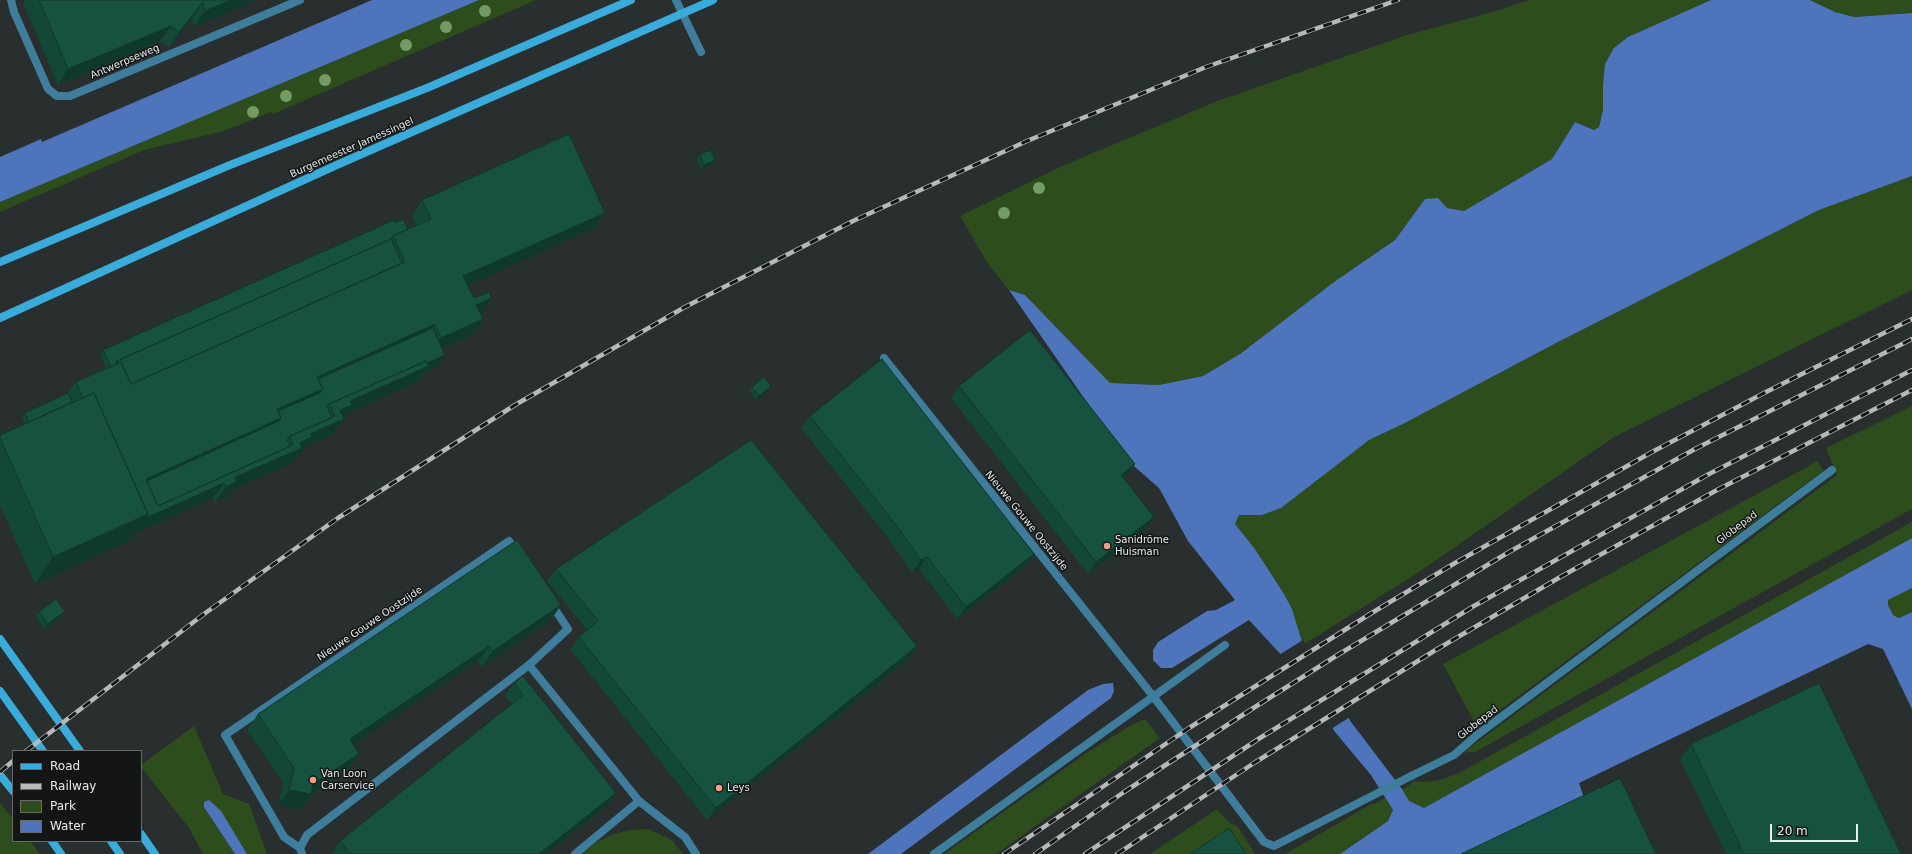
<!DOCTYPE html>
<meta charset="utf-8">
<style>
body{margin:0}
#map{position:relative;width:1912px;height:854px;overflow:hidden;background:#292e2e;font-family:"DejaVu Sans",sans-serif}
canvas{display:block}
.legend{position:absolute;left:12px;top:750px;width:130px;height:92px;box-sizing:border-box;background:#141616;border:1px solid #696b6b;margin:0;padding:5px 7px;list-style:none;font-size:12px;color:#e8ebeb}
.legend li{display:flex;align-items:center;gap:8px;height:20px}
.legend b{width:20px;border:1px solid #696b6b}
.scale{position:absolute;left:1770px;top:824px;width:88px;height:18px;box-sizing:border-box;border:2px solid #e8ebeb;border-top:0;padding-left:5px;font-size:12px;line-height:14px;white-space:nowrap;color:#e8ebeb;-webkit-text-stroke:3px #141616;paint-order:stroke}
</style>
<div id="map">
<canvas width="1912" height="854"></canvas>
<ul class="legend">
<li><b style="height:5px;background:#3aacdb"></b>Road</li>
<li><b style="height:5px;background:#b6b9b9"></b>Railway</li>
<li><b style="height:11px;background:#2d4d1c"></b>Park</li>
<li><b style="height:11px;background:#4e75bb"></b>Water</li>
</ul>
<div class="scale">20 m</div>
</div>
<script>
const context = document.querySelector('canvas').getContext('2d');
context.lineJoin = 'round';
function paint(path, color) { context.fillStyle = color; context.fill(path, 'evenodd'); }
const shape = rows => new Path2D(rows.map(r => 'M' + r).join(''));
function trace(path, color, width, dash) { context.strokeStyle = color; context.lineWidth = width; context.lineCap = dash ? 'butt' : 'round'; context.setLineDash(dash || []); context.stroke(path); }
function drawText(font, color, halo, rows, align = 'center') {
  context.font = font + ' "DejaVu Sans",sans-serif'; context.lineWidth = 3; context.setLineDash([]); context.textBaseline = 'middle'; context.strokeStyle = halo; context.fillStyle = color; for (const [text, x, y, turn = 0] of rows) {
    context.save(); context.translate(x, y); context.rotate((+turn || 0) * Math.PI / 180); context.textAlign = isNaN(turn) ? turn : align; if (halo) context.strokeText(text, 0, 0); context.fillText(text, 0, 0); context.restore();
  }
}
paint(shape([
 [478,0,536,0,273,114,272,112,224,131,144,150,0,212,0,202],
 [1529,0,1711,0,1628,37,1603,84,1603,110,1599,127,1594,130,1575,122,1552,159,1464,211,1447,208,1425,199,1395,240,1334,282,1240,354,1204,376,1159,385,1110,383,1025,295,1009,290,988,264,960,216,1062,166,1220,100,1407,35,1496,11],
 [1810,0,1912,0,1912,13,1854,17,1835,12],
 [1912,176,1912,290,1614,437,1416,574,1303,645,1284,594,1255,549,1235,524,1239,515,1262,515,1369,440,1403,424,1560,341,1819,210],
 [1912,406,1912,509,1475,752,1469,752,1465,753,1464,752,1837,475,1826,448],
 [1818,461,1823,471,1477,727,1443,664],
 [1912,522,1912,538,1424,808,1409,801,1402,789,1413,783,1412,781,1425,782,1439,780,1457,774],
 [1912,588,1912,612,1899,618,1893,615,1888,605,1888,600],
 [1145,719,1160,738,996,854,944,854,1085,754,1131,725],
 [194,726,223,794,249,804,267,854,247,854,244,847,204,807,235,854,203,854,189,828,141,767,141,765],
 [1385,798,1393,810,1388,821,1340,854,1285,854,1373,803,1374,804],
 [0,803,13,819,13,841,30,841,40,854,0,854],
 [1217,809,1229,822,1238,827,1255,854,1150,854],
 [649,829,672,840,683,854,582,854,594,844,613,834,630,830]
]), '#2d4d1c');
paint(shape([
 [372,0,479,0,0,202,0,157,41,139,42,142],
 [1711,0,1810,0,1835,12,1854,17,1912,13,1912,176,1819,210,1560,341,1403,424,1369,440,1281,508,1262,515,1239,515,1235,524,1255,549,1284,594,1292,609,1303,645,1351,722,1402,789,1409,801,1424,808,1912,538,1912,588,1888,600,1888,605,1893,615,1899,618,1912,612,1912,709,1883,649,1868,644,1579,783,1586,804,1483,854,1340,854,1388,821,1393,810,1371,775,1335,732,1284,658,1249,620,1172,668,1161,668,1153,660,1153,650,1158,642,1207,611,1216,610,1235,600,1188,541,1159,488,1127,460,1009,290,1025,295,1110,383,1159,385,1203,376,1240,354,1334,282,1395,240,1425,199,1438,198,1447,208,1464,211,1552,159,1575,122,1594,130,1599,127,1603,110,1603,84,1605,64,1614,48,1628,37],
 [1113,683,1114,691,1111,698,901,854,868,854,1088,690,1103,684],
 [209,800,221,811,247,854,235,854,204,807,204,802]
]), '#4e75bb');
paint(shape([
 [1303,640,1350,717,1331,729,1279,655]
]), '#292e2e');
trace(shape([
 [11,0,14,12,48,89,57,96,70,96,300,0],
 [884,358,1153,696],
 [529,665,568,629,550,602],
 [1413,775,1454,755,1477,735,1832,470],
 [300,848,284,837,225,735,509,541,517,553],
 [575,854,639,801]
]), '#3e7e9c', 8);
trace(shape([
 [676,0,701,52],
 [1153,696,1264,842,1274,846,1413,775],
 [302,854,300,848,307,835,529,665,639,801,685,837,696,854],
 [934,854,1225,645]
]), '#3e7e9c', 8);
trace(shape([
 [0,262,230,165,427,88,631,0],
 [0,318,339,164,713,0],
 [0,639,80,751],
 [0,691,43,751],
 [0,775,13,791],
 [141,834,155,854],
 [52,841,61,854],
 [111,841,120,854]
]), '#3aacdb', 8);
const rail = shape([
 [26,751,204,614,338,518,515,405,685,307,853,221,1027,141,1206,67,1398,0],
 [0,772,13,761],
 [1004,854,1189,728,1370,614,1455,563,1652,452,1766,392,1912,319],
 [1035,854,1124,792,1255,707,1336,656,1509,552,1695,449,1912,339],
 [1085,854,1260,738,1474,606,1709,474,1912,370],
 [1117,854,1254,763,1434,651,1562,576,1717,490,1912,390]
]);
trace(rail, '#b6b9b9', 4.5);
trace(rail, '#141616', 3, [9]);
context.fillStyle = '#749b64';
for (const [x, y] of [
 [485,11],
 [446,27],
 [406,45],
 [325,80],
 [286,96],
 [253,112],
 [1039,188],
 [1004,213]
]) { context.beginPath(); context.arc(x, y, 6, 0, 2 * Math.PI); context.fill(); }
paint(shape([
 [25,0,257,0,194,27,192,18,169,47,160,41,58,85,23,3],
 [700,154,712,164,701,169,697,159],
 [422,200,605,213,594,228,467,285,480,314,472,335,442,348,445,355,436,367,424,372,418,381,346,414,343,417,344,419,333,434,305,447,301,453,298,454,292,463,231,490,226,497,215,502,213,498,135,533,129,541,35,584,0,506,0,435,25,424,22,417,25,413,68,393,76,382,106,368,100,354,103,350,395,223,408,229,416,226,412,216],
 [959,386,1135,464,1126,476,1124,478,1154,517,1145,529,1088,574,951,398],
 [752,387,768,391,756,400,749,391],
 [810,416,1034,554,1026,566,957,619,919,569,912,572,888,538,801,428],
 [556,569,917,646,909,659,707,820,570,649,579,637,587,630,547,581],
 [561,605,550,621,482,667,478,661,353,744,349,769,311,794,301,809,278,805,283,783,247,730,258,714],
 [65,611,62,615,45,629,36,617,39,612],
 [514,683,616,793,608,805,546,854,332,854,332,853,340,841,512,704,505,696],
 [1691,744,1901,854,1726,854,1680,760]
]), '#134736');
paint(shape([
 [232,0,257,0,194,27,205,11],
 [203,2,192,18,169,47,179,32],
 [171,26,160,41,58,85,68,69],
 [715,160,712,164,701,169,704,165],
 [605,213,594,228,453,292,463,276],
 [491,298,481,314,476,305],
 [483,319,472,335,430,353,441,338],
 [435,324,424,340,318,388,317,377],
 [445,355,436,367,424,372,418,381,346,414,342,420,344,419,333,434,305,447,301,453,298,454,292,463,231,490,226,497,215,502,226,487,224,483,213,498,135,533,129,541,35,584,53,557,293,445,332,420,340,410,330,406],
 [771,386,768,391,756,400,759,396],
 [323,389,312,405,270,433,147,489,146,479,277,409],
 [1135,464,1126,476,1113,487,1121,475],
 [1154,517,1145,529,1088,574,1096,562],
 [1034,554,1026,566,957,619,966,607],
 [927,557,919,569,912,572,921,560],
 [561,605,550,621,482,667,493,651],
 [65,611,62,615,45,629,48,624],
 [489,646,478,661,339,754,350,739],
 [917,646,909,659,707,820,716,808],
 [359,754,349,769,311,794,301,809,278,805,289,790,313,784],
 [616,793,608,805,546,854,539,854]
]), '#0f392c');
const building = shape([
 [39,0,232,0,205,11,203,2,179,32,171,26,68,69,39,0],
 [569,134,605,213,463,276,474,298,489,292,491,298,476,305,483,319,441,338,435,324,317,377,323,389,277,409,281,418,146,479,158,506,293,445,290,436,335,416,329,404,426,361,429,366,350,401,352,405,340,410,344,419,310,434,312,437,300,443,302,448,235,477,237,481,226,487,224,483,146,518,148,514,94,393,83,398,76,382,121,362,131,384,405,262,393,236,431,219,422,200,569,134],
 [711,150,715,160,704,165,700,154,711,150],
 [403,219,408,229,393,236,391,239,117,361,115,365,111,367,103,350,394,220,395,223,403,219],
 [391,239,402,263,131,384,121,362,118,363,117,361,391,239],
 [433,328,445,355,427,363,426,361,329,404,327,407,332,418,290,436,287,440,290,446,158,506,147,481,279,421,281,418,278,411,320,393,323,389,318,379,433,328],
 [1030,330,1135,464,1121,475,1154,517,1096,562,959,386,1030,330],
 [882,359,1034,554,966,607,927,557,921,560,896,525,810,416,882,359],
 [764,377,771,386,759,396,752,387,764,377],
 [68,393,72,402,29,422,25,413,68,393],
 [94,393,148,514,53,557,0,438,0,435,94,393],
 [751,440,917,646,716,808,579,637,598,621,556,569,751,440],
 [517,540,561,605,493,651,489,646,350,739,359,754,313,784,311,794,289,790,294,768,258,714,517,540],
 [56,599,65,611,48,624,39,612,56,599],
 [523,676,616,793,539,854,351,854,340,841,523,695,514,683,523,676],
 [1819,683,1901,854,1744,854,1691,744,1819,683],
 [1620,778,1656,854,1461,854,1620,778],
 [1229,828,1246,854,1190,854,1229,828]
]);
paint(building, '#16523f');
trace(building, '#0f392c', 1);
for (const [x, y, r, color] of [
 [1107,546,4,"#f2a080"],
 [313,780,4,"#f2a080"],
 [719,788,4,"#f2a080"]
]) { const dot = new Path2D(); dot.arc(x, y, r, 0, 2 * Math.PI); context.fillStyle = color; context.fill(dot); trace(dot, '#141616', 1.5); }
drawText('10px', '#e8ebeb', '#141616', [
 ["Antwerpseweg",125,62,-23],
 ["Burgemeester Jamessingel",352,148,-24],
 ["Nieuwe Gouwe Oostzijde",1026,521,51],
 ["Globepad",1737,528,-37],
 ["Nieuwe Gouwe Oostzijde",370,624,-34],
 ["Globepad",1478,723,-38]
]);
drawText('10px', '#e8ebeb', '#141616', [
 ["Sanidrõme",1115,540],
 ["Huisman",1115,552],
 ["Van Loon",321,774],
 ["Carservice",321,786],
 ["Leys",727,788]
], 'left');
</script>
